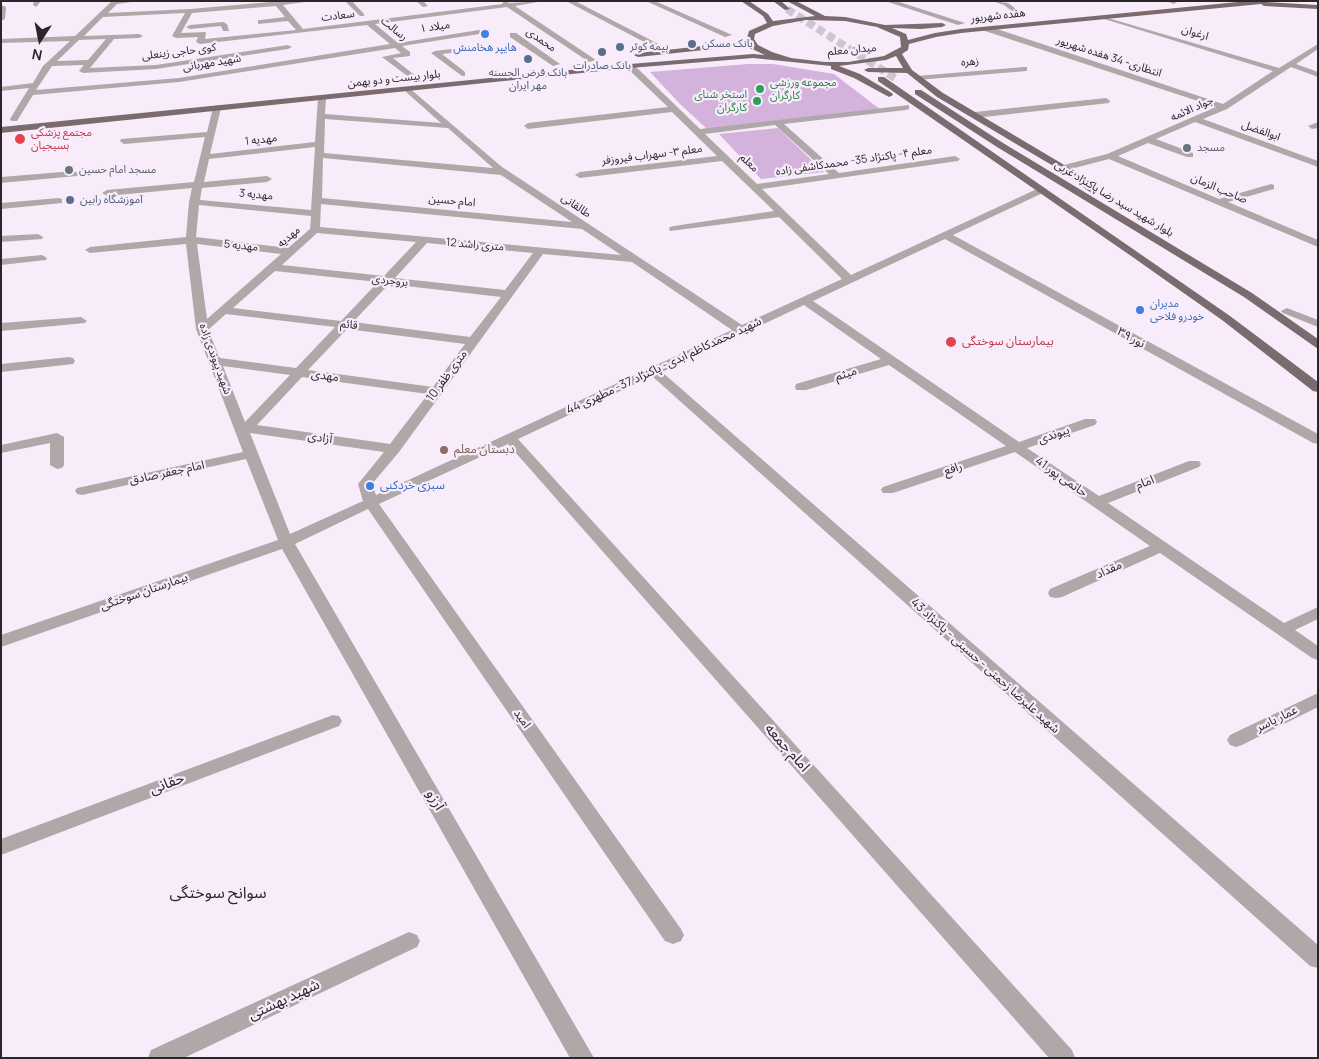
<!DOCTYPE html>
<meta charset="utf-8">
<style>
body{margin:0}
#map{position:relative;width:1319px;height:1059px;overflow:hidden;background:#f8ecfb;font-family:Manrope,sans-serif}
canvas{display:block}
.frame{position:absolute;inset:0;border:2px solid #2b262c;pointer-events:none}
.north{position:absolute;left:15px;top:15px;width:50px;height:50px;-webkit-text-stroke:4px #f8ecfb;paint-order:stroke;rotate:191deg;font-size:14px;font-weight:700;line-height:20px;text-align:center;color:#2b262c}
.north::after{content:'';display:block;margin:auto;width:18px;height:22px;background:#2b262c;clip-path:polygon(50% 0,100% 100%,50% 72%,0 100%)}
</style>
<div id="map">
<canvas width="1319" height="1059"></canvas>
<div class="frame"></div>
<div class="north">N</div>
</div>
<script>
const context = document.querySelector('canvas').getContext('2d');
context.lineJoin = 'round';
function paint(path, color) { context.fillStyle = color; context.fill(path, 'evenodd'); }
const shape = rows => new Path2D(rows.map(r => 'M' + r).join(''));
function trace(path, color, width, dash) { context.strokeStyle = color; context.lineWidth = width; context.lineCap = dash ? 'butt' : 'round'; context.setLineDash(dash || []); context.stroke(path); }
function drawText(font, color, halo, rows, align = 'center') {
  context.font = font + ' Manrope,"Noto Sans Arabic",sans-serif'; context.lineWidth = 4.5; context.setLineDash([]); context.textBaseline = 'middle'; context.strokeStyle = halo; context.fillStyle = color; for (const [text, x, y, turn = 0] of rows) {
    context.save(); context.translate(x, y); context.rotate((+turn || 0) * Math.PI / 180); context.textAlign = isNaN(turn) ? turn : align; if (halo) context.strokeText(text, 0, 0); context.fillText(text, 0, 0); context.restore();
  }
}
paint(shape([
 [748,64,773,64,834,74,881,110,707,129,680,104,650,72],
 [778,128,824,172,761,179,719,134]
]), '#d3b3dc');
trace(shape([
 [787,9,895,78]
]), '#cfc4d2', 8, [8, 4]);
paint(shape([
 [34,1,41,1,36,7,33,5,34,1],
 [112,1,138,1,117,4,108,13,190,9,282,1,312,1,283,5,303,29,502,4,504,1,510,3,544,1,515,6,596,60,589,62,507,7,375,24,398,43,479,30,483,32,479,34,402,46,410,52,410,56,393,58,417,77,417,81,414,81,382,57,401,53,395,48,179,82,33,95,17,121,11,121,10,119,29,88,1,91,1,87,33,83,43,66,70,41,1,43,1,39,75,36,112,1],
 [276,6,285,17,261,20,258,20,258,24,288,21,296,30,205,39,206,32,181,33,192,13,276,6],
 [185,13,172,36,176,38,198,37,196,42,200,44,367,25,390,44,179,78,36,90,52,66,84,65,79,71,83,73,156,69,288,49,292,47,288,45,156,65,90,68,114,39,139,38,143,36,139,34,84,36,103,17,185,13],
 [106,39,88,60,57,61,79,40,106,39],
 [345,1,352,1,364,14,364,16,360,16,345,1],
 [416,1,423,1,428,6,423,7,416,1],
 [566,1,575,1,674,52,667,54,566,1],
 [646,1,655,1,732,35,725,37,646,1],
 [885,1,896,1,965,23,958,25,885,1],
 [992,1,1008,3,1027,17,1021,18,1004,5,992,1],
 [1166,1,1177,1,1177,2,1174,4,1166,1],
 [1,5,6,7,5,19,1,21,1,5],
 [1101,16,1279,68,1318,44,1318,49,1296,64,1318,72,1318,77,1291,67,1227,109,1203,119,1318,161,1318,167,1195,122,1156,139,1193,153,1193,157,1187,157,1148,143,1118,156,1219,199,1271,184,1274,185,1274,189,1228,202,1318,240,1318,247,1109,159,1063,171,1060,170,1060,166,1107,154,1216,107,985,31,985,27,991,27,1223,104,1273,71,1101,18,1101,16],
 [223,22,227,24,229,31,223,31,221,26,190,29,186,27,190,25,223,22],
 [510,33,516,33,560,64,553,66,510,37,510,33],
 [476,46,480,48,479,50,442,54,465,72,465,76,462,76,431,53,435,51,476,46],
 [627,64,633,64,700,129,909,105,909,109,906,110,784,124,839,173,955,156,960,159,958,161,762,189,851,275,1039,188,1045,188,1045,192,953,235,1318,434,1318,444,1313,443,945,239,813,301,1019,442,1085,419,1095,419,1097,422,1095,425,1027,448,1099,496,1189,461,1199,461,1201,464,1199,467,1108,503,1284,623,1318,607,1318,619,1295,630,1318,646,1318,660,1312,658,1160,553,1062,597,1056,598,1050,597,1048,593,1050,589,1150,546,1015,452,893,493,883,493,881,490,883,487,1006,446,889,365,806,390,796,390,795,387,796,384,881,359,804,305,662,372,1318,945,1318,968,1310,966,652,376,518,439,1072,1050,1075,1058,1049,1058,508,444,379,504,681,929,684,935,681,941,673,944,665,941,368,509,295,544,594,1058,570,1058,282,549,1,647,1,635,278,540,246,459,82,495,77,494,75,491,77,488,82,487,243,452,196,329,186,244,90,253,85,250,90,247,186,237,189,202,192,188,107,196,102,193,107,190,194,182,205,137,124,144,120,141,121,139,207,132,213,108,217,105,221,108,210,154,315,142,318,98,322,96,326,98,325,114,441,123,405,91,405,87,408,87,502,167,742,325,842,279,779,217,670,231,669,229,670,227,674,226,774,211,722,161,580,178,575,175,580,172,717,156,672,112,528,129,524,126,528,123,668,107,627,68,627,64],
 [325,119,448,128,493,168,324,153,325,119],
 [775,125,829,174,757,184,705,134,775,125],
 [315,147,311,210,200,200,202,188,267,182,272,179,267,176,204,182,209,159,315,147],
 [323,158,501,175,572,222,322,198,323,158],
 [321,204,582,229,621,255,320,227,321,204],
 [199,205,311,216,310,229,288,248,196,237,199,205],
 [317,233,416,242,384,276,282,265,317,233],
 [427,243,533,253,505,290,395,278,427,243],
 [197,244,281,254,207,319,197,244],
 [543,254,632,262,732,330,376,495,372,484,399,452,543,254],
 [275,271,378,282,341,321,233,308,275,271],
 [389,284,501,297,470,337,353,322,389,284],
 [226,314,335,327,296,368,220,358,208,330,226,314],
 [347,329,465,344,433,387,308,370,347,329],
 [223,366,290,375,245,422,223,366],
 [302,377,428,394,390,444,257,425,302,377],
 [250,433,384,452,358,484,363,501,290,534,250,433],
 [1024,67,1027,67,1027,71,917,80,913,78,917,76,1024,67],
 [1106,98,1110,101,1109,103,975,118,971,115,975,112,1106,98],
 [1318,122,1318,128,1312,129,1308,126,1318,122],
 [74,171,79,174,77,176,1,183,1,177,74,171],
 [59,198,62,199,62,203,1,209,1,203,59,198],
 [38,234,43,237,42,239,1,242,1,236,38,234],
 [42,255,47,258,46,260,1,265,1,259,42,255],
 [1287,308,1318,320,1318,327,1283,313,1281,311,1287,308],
 [81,317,87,321,85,323,1,331,1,323,81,317],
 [69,357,73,358,75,361,73,364,1,372,1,364,69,357],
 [57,433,64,437,64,465,62,468,57,469,50,465,50,443,1,453,1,445,57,433],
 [1318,693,1318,707,1242,745,1236,747,1230,745,1227,740,1230,735,1318,693],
 [333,715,339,716,342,721,339,726,1,855,1,839,333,715],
 [409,932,417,935,420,941,417,947,184,1058,148,1058,151,1050,409,932]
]), '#b0a7a9');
paint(shape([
 [741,1,749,1,768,14,773,21,815,16,787,1,796,1,825,16,845,17,885,25,942,23,946,25,942,27,921,29,892,28,906,34,908,40,935,33,961,29,1248,1,1318,5,1318,9,1264,6,1261,4,961,33,936,37,909,44,908,50,902,54,912,70,943,93,1066,166,1097,190,1099,192,1094,195,1060,170,937,97,907,73,868,72,864,70,868,68,903,68,896,56,886,60,839,66,860,74,892,93,893,95,889,97,854,78,831,69,831,66,753,58,630,68,1,133,1,127,630,64,753,54,765,55,752,49,749,43,742,46,638,57,634,55,638,53,740,42,747,38,749,31,767,23,763,16,741,1],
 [806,20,845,21,877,27,900,37,901,47,884,56,848,62,825,62,791,58,772,52,758,45,754,39,755,34,773,26,806,20],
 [773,1,781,1,790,9,785,10,773,1],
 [878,77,884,77,1230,316,1318,382,1318,392,1313,391,1222,320,1134,258,878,81,878,77],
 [915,90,921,90,1003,143,1252,293,1318,339,1318,349,1244,297,997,147,915,94,915,90]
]), '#7b6b6e');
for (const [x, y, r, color] of [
 [485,34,5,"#3f7fe0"],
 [692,44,5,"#5c6f8a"],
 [620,47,5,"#5c6f8a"],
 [602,52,5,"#5c6f8a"],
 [528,59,5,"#5c6f8a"],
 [760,89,5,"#2e9e5b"],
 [757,101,5,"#2e9e5b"],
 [20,139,6,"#e0444e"],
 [1187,148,5,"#6b7280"],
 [69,170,5,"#6b7280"],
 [70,200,5,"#5c6f8a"],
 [1140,310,5,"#3f7fe0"],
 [951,342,6,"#e0444e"],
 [444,450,5,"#8d6e63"],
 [370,486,5,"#3f7fe0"]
]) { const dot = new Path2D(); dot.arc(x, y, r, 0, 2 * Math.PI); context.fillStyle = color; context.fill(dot); trace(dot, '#f8ecfb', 2); }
drawText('11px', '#2b262c', '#f8ecfb', [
 ["سعادت",338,16,-7],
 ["هفده شهریور",998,16,-6],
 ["میلاد ۱",435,27,-8],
 ["رسالت",394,29,39],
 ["ارغوان",1195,33,17],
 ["محمدی",541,40,34],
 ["میدان معلم",852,50,-5],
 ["کوی حاجی زینعلی",179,52,-7],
 ["انتظاری- 34 هفده شهریور",1109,57,18],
 ["زهره",970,62,-5],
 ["شهید مهربانی",212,63,-9],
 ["بلوار بیست و دو بهمن",394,79,-6],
 ["جواد الائمه",1192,109,-24],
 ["ابوالفضل",1261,131,20],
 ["مهدیه 1",261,140,-7],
 ["معلم ۳- سهراب فیروزفر",652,155,-7],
 ["معلم ۴- پاکنژاد 35- محمدکاشفی زاده",854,161,-8],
 ["معلم",749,163,44],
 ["صاحب الزمان",1219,189,23],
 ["مهدیه 3",256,195,5],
 ["بلوار شهید سید رضا پاکنژاد غربی",1114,199,31],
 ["امام حسین",452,201,5],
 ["طالقانی",576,206,34],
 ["مهدیه",289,237,-41],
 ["12 متری راشد",475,245,5],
 ["مهدیه 5",241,246,6],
 ["بروجردی",390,281,6],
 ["قائم",349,325,7],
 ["شهید پیوندی زاده",215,359,70]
]);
drawText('11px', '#4e5e75', '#f8ecfb', [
 ["بانک مسکن",702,44],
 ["بیمه کوثر",630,47],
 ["بانک صادرات",602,66,"center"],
 ["بانک قرض الحسنه",528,73,"center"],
 ["مهر ایران",528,86,"center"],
 ["آموزشگاه رابین",80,200]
], 'left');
drawText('11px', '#366cbe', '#f8ecfb', [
 ["هایپر هخامنش",485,48],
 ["مدیران",1150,304,"left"],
 ["خودرو فلاحی",1150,317,"left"]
]);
drawText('11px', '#27864d', '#f8ecfb', [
 ["مجموعه ورزشی",770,83],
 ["کارگران",770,96],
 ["استخر شنای",747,95,"right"],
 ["کارگران",747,108,"right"]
], 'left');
drawText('11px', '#be3a42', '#f8ecfb', [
 ["مجتمع پزشکی",31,133],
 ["بسیجیان",31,146]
], 'left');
drawText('11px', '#5b616d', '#f8ecfb', [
 ["مسجد",1197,148],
 ["مسجد امام حسین",79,170]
], 'left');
drawText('12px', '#2b262c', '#f8ecfb', [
 ["نور ۳۹",1131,338,29],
 ["شهید محمدکاظم ابدی- پاکنژاد 37- مطهری 44",664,366,-25],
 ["میثم",846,374,-17],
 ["مهدی",325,376,8],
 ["10 متری ظفر",447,376,-54],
 ["پیوندی",1054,435,-19],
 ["آزادی",320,438,8],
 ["رافع",953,469,-18],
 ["امام جعفر صادق",167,473,-12],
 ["حاتمی پور 41",1061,477,35],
 ["امام",1145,483,-21],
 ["مقداد",1109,570,-24],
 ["بیمارستان سوختگی",144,592,-19],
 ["شهید علیرضا زحمتی - حسینی - پاکنژاد 43",985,666,42],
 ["امید",522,719,55],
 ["عمار یاسر",1277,719,-26]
]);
drawText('12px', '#be3a42', '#f8ecfb', [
 ["بیمارستان سوختگی",962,342]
], 'left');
drawText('12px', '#785e54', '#f8ecfb', [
 ["دبستان معلم",454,450]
], 'left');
drawText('12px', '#366cbe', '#f8ecfb', [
 ["سبزی خردکنی",380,486]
], 'left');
drawText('15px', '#2b262c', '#f8ecfb', [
 ["امام جمعه",787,748,48],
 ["حقانی",167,784,-21],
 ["آرزو",435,800,60],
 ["شهید بهشتی",284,1000,-25]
]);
drawText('16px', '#2b262c', '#f8ecfb', [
 ["سوانح سوختگی",218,894]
]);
</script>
